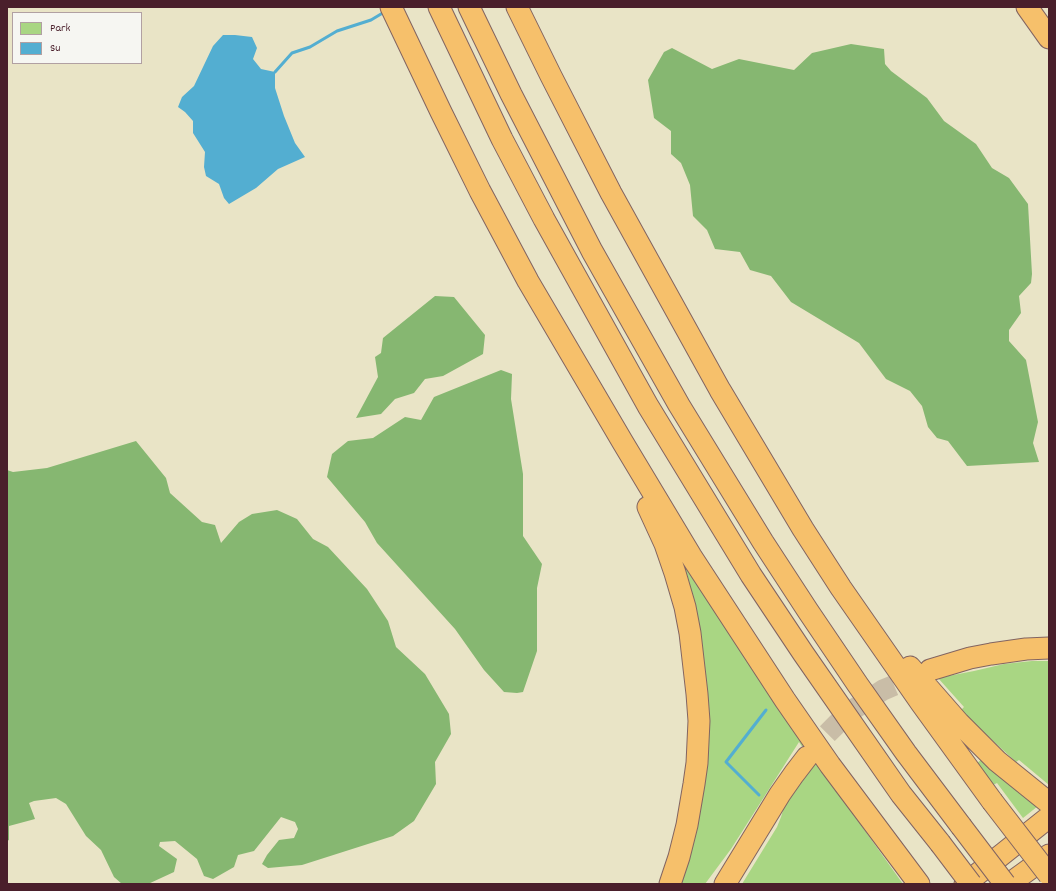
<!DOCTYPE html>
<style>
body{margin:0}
#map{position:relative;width:1056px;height:891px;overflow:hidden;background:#e9e4c6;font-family:Dekko,sans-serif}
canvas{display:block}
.frame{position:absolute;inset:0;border:8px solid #4a1f2b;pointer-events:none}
.legend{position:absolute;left:12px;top:12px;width:130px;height:52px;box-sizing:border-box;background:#f6f6f2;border:1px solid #b1a0a2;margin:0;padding:5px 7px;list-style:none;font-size:12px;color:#4a1f2b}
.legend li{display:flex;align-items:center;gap:8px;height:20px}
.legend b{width:20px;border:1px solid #b1a0a2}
</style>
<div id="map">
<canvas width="1056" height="891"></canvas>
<div class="frame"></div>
<ul class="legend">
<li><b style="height:11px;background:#a9d683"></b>Park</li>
<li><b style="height:11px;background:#53aed1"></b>Su</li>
</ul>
</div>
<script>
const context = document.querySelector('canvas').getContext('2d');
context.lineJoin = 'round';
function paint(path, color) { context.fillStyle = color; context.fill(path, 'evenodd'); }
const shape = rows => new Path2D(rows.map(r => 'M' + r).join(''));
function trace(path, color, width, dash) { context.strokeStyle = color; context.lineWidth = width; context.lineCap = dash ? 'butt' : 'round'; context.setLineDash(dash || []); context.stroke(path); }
paint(shape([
 [678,553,843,800,903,884,742,884,777,827,781,817,784,807,814,765,799,742,731,849,705,884,678,884,704,777],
 [1032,661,1049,661,1049,785,1019,760,1016,762,967,717,961,710,964,707,938,678,974,671,1004,664],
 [985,757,1038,806,1023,818,997,783,993,785,977,763]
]), '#a9d683');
paint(shape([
 [851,44,884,49,885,64,891,71,927,98,944,121,976,144,992,168,1009,178,1028,204,1032,274,1031,283,1019,296,1021,313,1009,330,1009,341,1026,360,1038,422,1033,443,1039,462,967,466,948,441,937,438,928,427,922,406,910,391,886,379,859,343,791,302,771,276,750,270,740,252,715,249,707,230,693,216,690,185,681,163,671,154,671,131,654,118,648,80,664,52,672,48,712,69,739,59,794,70,812,53],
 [435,296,454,297,485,335,483,354,443,376,425,379,414,393,395,399,381,414,356,418,378,377,375,357,381,353,383,338],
 [501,370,512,374,511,399,523,474,523,536,542,564,537,588,537,651,523,692,517,693,504,692,484,670,455,629,377,543,365,522,327,477,332,454,348,441,373,438,405,417,421,420,434,397],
 [136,441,166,478,170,493,202,522,215,525,221,543,239,522,252,514,277,510,297,519,313,539,328,547,367,589,388,621,396,647,425,674,449,714,451,734,435,762,436,784,414,821,393,836,302,865,268,868,262,864,267,855,279,840,294,838,298,829,295,822,281,817,254,851,238,855,234,867,213,879,204,876,197,859,175,841,160,842,159,846,177,859,174,872,148,884,122,884,114,877,101,850,86,836,66,804,56,798,34,801,29,803,35,819,9,826,9,840,7,841,7,470,13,472,47,468]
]), '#86b771');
paint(shape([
 [223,35,235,35,252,37,257,48,253,59,261,69,275,72,275,88,284,116,295,143,305,157,278,169,256,188,229,204,224,198,219,184,206,176,204,167,205,152,193,133,193,121,185,112,178,107,182,97,194,86,213,46]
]), '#53aed1');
trace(shape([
 [275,72,292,53,310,47,337,31,371,20,386,11],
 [759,795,726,762,766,710]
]), '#53aed1', 3);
trace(shape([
 [807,757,821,740,838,723,854,709,883,690,921,674]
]), '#c9bda7', 21, [21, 10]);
const highway = shape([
 [391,7,441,112,480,191,528,281,622,441,691,556,785,700,830,765,919,884],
 [439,7,502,139,544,219,648,406,751,575,803,653,901,794,940,843],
 [469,7,511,94,592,251,679,405,763,542,808,611,858,685,906,753,961,826],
 [517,7,551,76,611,193,720,390,803,529,841,588,921,703,992,801],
 [1027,7,1049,38],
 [648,507,665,544,675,573,685,607,690,633,697,694,699,721,697,763,694,784,687,825,679,857,670,884],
 [910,667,959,723,997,761,1049,803],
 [930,670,970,658,991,654,1026,649,1049,648],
 [725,884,780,794,794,774,807,757],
 [965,884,1049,817],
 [1009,884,1049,855]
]);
trace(highway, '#826461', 23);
trace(highway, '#f6c06b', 21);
const highwayBridge = shape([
 [992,801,1049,875],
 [961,826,1005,884],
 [940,843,971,884]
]);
trace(highwayBridge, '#826461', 23, []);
trace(highwayBridge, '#f6c06b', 21);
</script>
